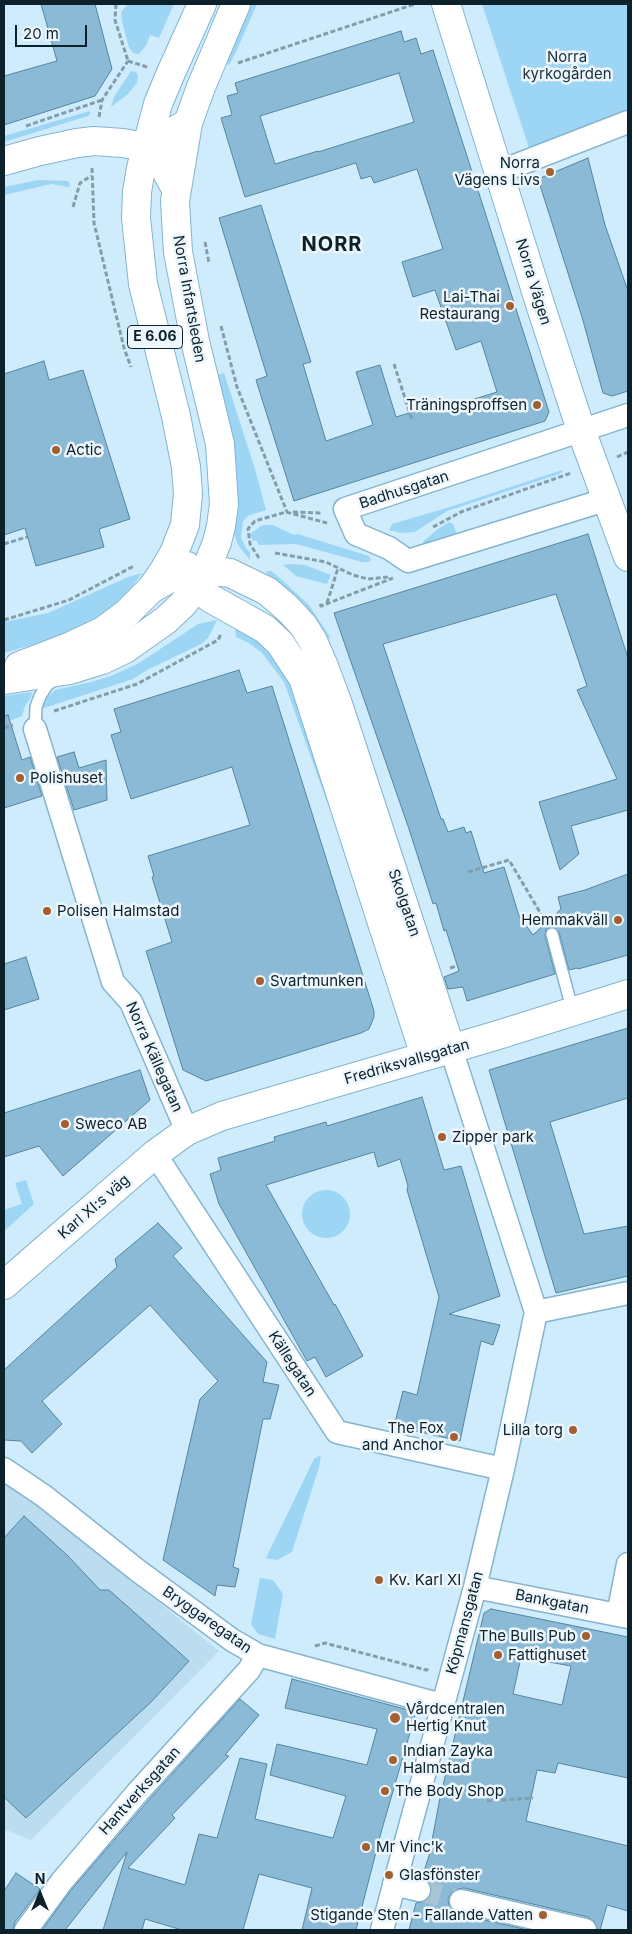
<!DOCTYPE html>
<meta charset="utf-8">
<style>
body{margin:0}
#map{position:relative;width:632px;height:1934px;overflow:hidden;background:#cfecfd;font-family:Inter,sans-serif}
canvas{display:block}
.frame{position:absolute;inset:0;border:5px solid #0d212b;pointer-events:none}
.north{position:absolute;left:15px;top:1869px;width:50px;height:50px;-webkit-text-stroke:4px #ecf6fc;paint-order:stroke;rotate:0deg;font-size:14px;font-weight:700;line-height:20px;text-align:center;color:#0d212b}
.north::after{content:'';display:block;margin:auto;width:18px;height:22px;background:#0d212b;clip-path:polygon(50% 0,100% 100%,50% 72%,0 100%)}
.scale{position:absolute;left:15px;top:25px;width:72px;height:22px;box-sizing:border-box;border:2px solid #0d212b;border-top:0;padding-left:6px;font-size:15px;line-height:18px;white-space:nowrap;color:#0d212b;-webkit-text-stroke:4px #ecf6fc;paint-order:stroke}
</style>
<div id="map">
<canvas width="632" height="1934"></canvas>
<div class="frame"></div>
<div class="north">N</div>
<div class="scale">20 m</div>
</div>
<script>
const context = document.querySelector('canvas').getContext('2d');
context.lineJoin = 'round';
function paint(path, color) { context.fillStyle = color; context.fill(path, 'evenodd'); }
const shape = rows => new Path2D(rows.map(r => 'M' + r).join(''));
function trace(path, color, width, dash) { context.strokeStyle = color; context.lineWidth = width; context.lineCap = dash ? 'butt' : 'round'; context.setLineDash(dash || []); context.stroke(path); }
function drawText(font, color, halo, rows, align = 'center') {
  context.font = font + ' Inter,sans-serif'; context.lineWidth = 5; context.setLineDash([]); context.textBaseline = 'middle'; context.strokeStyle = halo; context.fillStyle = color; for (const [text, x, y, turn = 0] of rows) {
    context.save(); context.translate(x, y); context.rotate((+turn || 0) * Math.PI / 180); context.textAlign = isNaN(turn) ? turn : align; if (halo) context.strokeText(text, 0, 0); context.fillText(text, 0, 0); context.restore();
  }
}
paint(shape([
 [4,1484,32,1500,219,1651,31,1840,4,1829]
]), '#bcddf0');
paint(shape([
 [128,4,174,4,159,38,150,35,147,44,139,54,133,53,129,48,122,21,121,12],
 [252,4,257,4,236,52,229,65,225,63,246,14],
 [482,4,628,4,628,113,530,151],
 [131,71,136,72,138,75,137,83,127,95,111,107,114,97],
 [90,111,90,114,88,116,4,142,4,136],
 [38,180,68,181,70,184,69,187,51,184,4,195,4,187],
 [224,373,255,469,266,510,248,516,243,521,241,537,246,548,250,552,250,560,238,545,234,534,233,523,235,460,230,430,217,378,217,375],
 [562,470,563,472,556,475,447,511,415,532,401,533,389,530,392,524,453,506],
 [449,522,453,524,458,537,421,546,424,541,438,529],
 [265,525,273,525,294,535,298,534,369,556,371,560,369,562,362,562,296,544,259,545,256,540,253,541,250,534,261,526],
 [291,564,305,565,331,575,327,584,296,576,283,565],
 [267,571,271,571,281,579,309,605,330,637,329,639,304,604,290,591,266,573],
 [142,573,129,591,115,604,98,617,82,626,42,642,4,653,4,622,48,613,128,577],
 [217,620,208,638,201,644,147,670,133,679,41,709,41,705,46,698,55,690,91,682,111,676,139,663,198,624],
 [235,627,262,643,279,660,291,680,338,825,336,827,284,682,262,653,249,643,236,637],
 [31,692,32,694,30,699,25,706,22,716,4,723,4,696],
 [26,1180,34,1204,4,1231,4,1210,22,1204,15,1183],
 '302 1214a24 24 0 1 1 48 0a24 24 0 1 1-48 0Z',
 [319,1456,321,1457,319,1467,292,1552,277,1560,266,1558,314,1459],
 [260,1578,273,1580,283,1594,275,1639,258,1634,251,1624]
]), '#9dd5f4');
const building = shape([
 [41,4,95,4,112,69,95,96,4,125,4,76,57,61,41,4],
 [401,31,404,42,416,38,421,54,433,50,549,412,545,421,294,501,256,380,267,376,219,218,261,205,311,362,303,364,326,441,373,425,356,372,380,365,396,417,448,401,449,407,497,392,481,341,456,350,435,290,413,297,402,262,443,249,417,169,374,183,371,176,361,179,356,163,245,197,221,118,232,115,227,96,238,93,235,83,401,31],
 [399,73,414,122,318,152,318,151,275,164,260,116,399,73],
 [588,158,605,225,628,291,628,391,612,396,603,393,582,317,538,179,588,158],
 [44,361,49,380,83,370,130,519,99,529,104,547,36,566,25,528,4,535,4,374,44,361],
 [588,534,628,658,628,810,571,826,579,854,560,870,539,802,617,779,577,690,587,686,556,594,383,644,441,819,443,819,448,832,464,827,466,833,471,831,484,873,504,867,519,916,533,935,561,909,558,897,585,890,628,874,628,955,578,969,577,968,569,970,559,932,554,927,550,927,546,929,545,935,555,974,467,1001,463,987,448,989,444,977,459,971,446,930,444,931,436,903,433,904,409,829,334,613,588,534],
 [239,670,247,693,272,686,374,1011,374,1017,369,1029,361,1033,206,1081,183,1070,146,951,172,942,152,877,154,876,148,856,250,825,232,767,131,799,111,735,121,732,114,709,239,670],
 [8,715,22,760,30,757,42,796,4,808,4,716,8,715],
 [74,752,79,768,106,760,107,800,74,810,57,757,74,752],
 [26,957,39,999,4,1010,4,964,26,957],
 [628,1028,628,1098,550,1122,584,1234,628,1226,628,1276,556,1293,489,1070,628,1028],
 [140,1070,150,1100,63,1176,39,1146,4,1157,4,1113,140,1070],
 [422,1097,444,1170,461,1166,500,1296,449,1314,500,1325,493,1345,481,1341,460,1441,394,1426,403,1391,417,1395,439,1297,407,1190,408,1186,400,1159,378,1167,374,1152,266,1185,334,1305,335,1304,363,1356,326,1377,315,1357,307,1361,219,1204,210,1174,221,1170,218,1158,275,1141,274,1137,326,1122,327,1126,422,1097],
 [158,1223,182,1248,173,1256,267,1362,263,1382,279,1385,270,1419,263,1419,233,1567,239,1569,235,1587,217,1585,215,1596,163,1560,200,1399,218,1381,150,1305,42,1401,62,1424,32,1453,21,1441,4,1440,4,1370,117,1267,115,1259,158,1223],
 [24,1516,68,1556,100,1590,109,1590,189,1661,151,1702,26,1818,4,1797,4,1538,24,1516],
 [491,1609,628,1637,628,1778,558,1763,555,1773,537,1770,526,1821,628,1846,628,1911,607,1905,600,1930,598,1930,594,1921,588,1917,464,1888,457,1889,452,1892,448,1898,449,1905,452,1911,458,1914,528,1930,409,1930,416,1903,423,1902,429,1899,432,1894,431,1886,428,1880,422,1877,429,1856,440,1798,484,1613,491,1609],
 [521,1657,571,1666,562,1705,513,1694,521,1657],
 [292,1679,416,1712,382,1829,356,1930,302,1930,312,1888,259,1874,243,1930,182,1930,145,1919,142,1930,103,1930,127,1852,65,1930,42,1930,72,1889,147,1802,240,1699,259,1715,225,1755,229,1756,172,1815,175,1818,128,1868,185,1885,199,1834,217,1838,240,1758,267,1764,255,1819,333,1838,346,1796,270,1775,277,1744,367,1765,377,1729,285,1708,292,1679],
 [16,1873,40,1889,15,1922,13,1930,4,1930,4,1891,16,1873]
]);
paint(building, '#8abad5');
trace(building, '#55859e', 1);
trace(shape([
 [419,1890,461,1901]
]), '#a8c3d3', 22, [22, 11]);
const lane = shape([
 [35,729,36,707,40,696,47,685,56,679],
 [552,934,573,1012]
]);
const street = shape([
 [499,172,628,122],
 [608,499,408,561,389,548,356,534,345,509,628,415],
 [35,729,113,982,131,1002,187,1131],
 [155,1154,337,1432,503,1469],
 [536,1312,628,1293],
 [4,1469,44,1496,137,1570,232,1640,258,1655,442,1705],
 [475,1587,628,1617],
 [618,1615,628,1564],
 [394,1884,419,1890],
 [461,1901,585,1930],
 [26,1930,62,1881,137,1793,249,1670,258,1655],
 [382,1930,475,1587,503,1469,536,1312,451,1049]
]);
const secondary = shape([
 [446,4,540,304,581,430,628,557],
 [146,147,188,123],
 [4,161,40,151,77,143,94,141,123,143,146,147,159,158,176,189],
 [187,566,196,587,210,598,265,629,280,643,303,678,425,1056],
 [151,589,174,576,188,571,206,570,230,573,267,591,287,608,303,625,313,641,323,664,338,704,451,1049],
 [4,1285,155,1154,187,1131,222,1116,498,1035,628,994]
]);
const highway = shape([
 [19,666,71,646,103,631,127,613,151,589,163,572,174,553,185,525,188,494,186,467,176,416,143,284,136,218,137,192,141,168,158,104,170,75,202,4],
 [4,680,70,670,102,660,125,649,166,620,183,604,196,587,206,570,217,542,221,526,224,504,220,444,195,341,178,252,175,201,188,123,201,87,236,4]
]);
trace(lane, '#84b4cf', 14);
trace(street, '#84b4cf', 25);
trace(secondary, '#84b4cf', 30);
trace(highway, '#84b4cf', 30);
trace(shape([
 [116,4,115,20,128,61],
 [128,61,147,67],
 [238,63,415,4],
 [99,117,102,100,128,61],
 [26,126,102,100],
 [92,168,94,223,124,348,131,367],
 [73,207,80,183,91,176],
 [205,242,209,263],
 [221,326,237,387,287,512],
 [394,364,412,420],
 [617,457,628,452],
 [293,512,322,513],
 [433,527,461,512,571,473],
 [4,544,27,537],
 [275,553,326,562,353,575,368,579,389,577],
 [259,558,250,544,248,529,255,521,286,512,327,523],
 [327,603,338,568],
 [320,604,321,606,393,578],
 [4,620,69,600,134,566],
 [54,711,137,684,218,640,221,634],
 [4,728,13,725],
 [468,872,509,860,544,919],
 [450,968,457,966],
 [315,1646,325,1643,426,1670,429,1669],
 [487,1801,533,1798]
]), '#849dac', 3, [5, 2.5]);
trace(lane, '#fff', 11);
trace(street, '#fff', 22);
trace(secondary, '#fff', 28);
trace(highway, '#fff', 28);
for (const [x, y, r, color] of [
 [550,172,5,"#a35f30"],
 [510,306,5,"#a35f30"],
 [537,405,5,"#a35f30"],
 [56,450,5,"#a35f30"],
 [20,778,5,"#a35f30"],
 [47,911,5,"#a35f30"],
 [618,920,5,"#a35f30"],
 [260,981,5,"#a35f30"],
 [65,1124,5,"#a35f30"],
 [442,1137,5,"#a35f30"],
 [573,1430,5,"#a35f30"],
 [454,1437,5,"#a35f30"],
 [379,1580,5,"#a35f30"],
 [586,1636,5,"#a35f30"],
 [498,1655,5,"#a35f30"],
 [395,1718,6,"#a35f30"],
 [393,1760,5,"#a35f30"],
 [385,1791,5,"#a35f30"],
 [366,1847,5,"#a35f30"],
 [389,1875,5,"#a35f30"],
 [543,1915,5,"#a35f30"]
]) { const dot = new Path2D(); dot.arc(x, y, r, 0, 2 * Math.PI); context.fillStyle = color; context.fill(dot); trace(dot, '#ecf6fc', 2); }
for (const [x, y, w] of [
 [155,337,55]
]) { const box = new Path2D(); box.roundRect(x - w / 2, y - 11.5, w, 23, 4); context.fillStyle = '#ecf6fc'; context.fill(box); trace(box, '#0d212b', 1); }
drawText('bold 14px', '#0d212b', null, [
 ["E 6.06",155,337]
]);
drawText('15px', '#1b303c', '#ecf6fc', [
 ["Norra",567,57],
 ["kyrkogården",567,74]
]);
drawText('15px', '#0d212b', '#ecf6fc', [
 ["Norra",540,163,"right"],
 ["Vägens Livs",540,180,"right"],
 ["Lai-Thai",500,297,"right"],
 ["Restaurang",500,314,"right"],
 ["Träningsproffsen",527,405,"right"],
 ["Actic",66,450],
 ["Polishuset",30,778],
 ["Polisen Halmstad",57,911],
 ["Hemmakväll",608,920,"right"],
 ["Svartmunken",270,981],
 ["Sweco AB",75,1124],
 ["Zipper park",452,1137],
 ["The Fox",444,1428,"right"],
 ["and Anchor",444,1445,"right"],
 ["Lilla torg",563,1430,"right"],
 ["Kv. Karl XI",389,1580],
 ["The Bulls Pub",576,1636,"right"],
 ["Fattighuset",508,1655],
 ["Vårdcentralen",406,1709],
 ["Hertig Knut",406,1726],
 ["Indian Zayka",403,1751],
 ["Halmstad",403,1768],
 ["The Body Shop",395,1791],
 ["Mr Vinc'k",376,1847],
 ["Glasfönster",399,1875],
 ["Stigande Sten - Fallande Vatten",533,1915,"right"]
], 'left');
drawText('15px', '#0d212b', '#ecf6fc', [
 ["Norra Vägen",533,282,73],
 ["Norra Infartsleden",189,299,80],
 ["Badhusgatan",404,490,-18],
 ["Skolgatan",404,903,71],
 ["Norra Källegatan",154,1057,66],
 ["Fredriksvallsgatan",407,1062,-16],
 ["Karl XI:s väg",94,1207,-41],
 ["Källegatan",292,1364,57],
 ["Bankgatan",552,1602,11],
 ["Bryggaregatan",207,1620,35],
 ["Köpmansgatan",465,1623,-75],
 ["Hantverksgatan",140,1791,-48]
]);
context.letterSpacing = '1px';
drawText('bold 20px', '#0d212b', '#ecf6fc', [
 ["NORR",332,245]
]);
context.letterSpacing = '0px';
</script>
